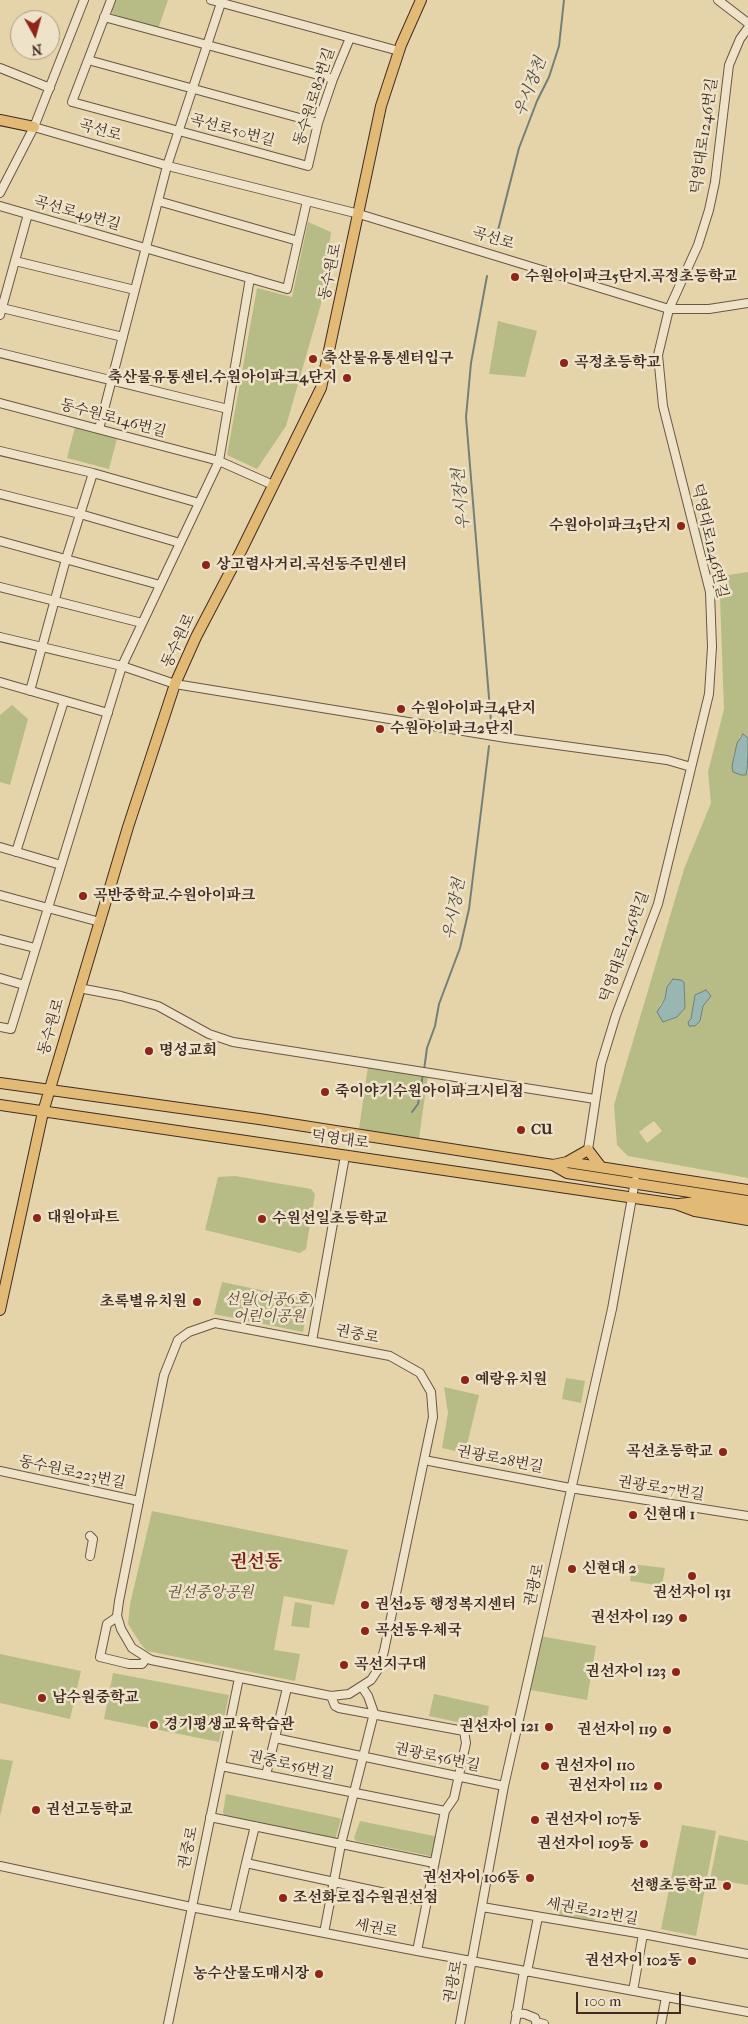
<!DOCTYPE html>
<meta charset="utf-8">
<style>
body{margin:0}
#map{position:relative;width:748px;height:2024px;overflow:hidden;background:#e5d4aa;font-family:"IM FELL French Canon",serif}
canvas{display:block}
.north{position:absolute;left:10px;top:10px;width:50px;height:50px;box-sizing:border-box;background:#eee3c8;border:1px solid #a99a86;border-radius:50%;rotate:173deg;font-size:14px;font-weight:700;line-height:20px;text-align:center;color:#412c23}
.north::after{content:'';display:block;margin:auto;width:18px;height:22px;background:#8f2418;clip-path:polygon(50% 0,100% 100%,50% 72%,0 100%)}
.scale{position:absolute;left:576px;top:1992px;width:105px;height:22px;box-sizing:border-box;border:2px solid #412c23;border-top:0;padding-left:6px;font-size:15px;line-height:18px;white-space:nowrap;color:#412c23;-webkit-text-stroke:4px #eee3c8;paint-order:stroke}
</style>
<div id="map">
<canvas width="748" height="2024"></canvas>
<div class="north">N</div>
<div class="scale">100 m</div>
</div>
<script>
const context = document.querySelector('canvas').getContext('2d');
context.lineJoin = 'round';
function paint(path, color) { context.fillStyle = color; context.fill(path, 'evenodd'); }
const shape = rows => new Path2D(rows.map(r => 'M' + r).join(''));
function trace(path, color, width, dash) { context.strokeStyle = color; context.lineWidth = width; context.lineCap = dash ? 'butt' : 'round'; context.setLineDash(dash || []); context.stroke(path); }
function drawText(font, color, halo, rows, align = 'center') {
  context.font = font + ' "IM FELL French Canon","Noto Serif KR",serif'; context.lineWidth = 5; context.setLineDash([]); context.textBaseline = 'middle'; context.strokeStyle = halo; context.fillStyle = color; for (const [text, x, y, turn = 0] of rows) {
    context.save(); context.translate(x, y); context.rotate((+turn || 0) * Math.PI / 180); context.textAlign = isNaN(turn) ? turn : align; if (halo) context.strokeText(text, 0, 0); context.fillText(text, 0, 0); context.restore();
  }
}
paint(shape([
 [114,0,168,0,158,29,113,14,111,11],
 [308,222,331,232,321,304,286,426,257,469,227,455,257,288,292,297],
 [498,321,537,331,525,377,489,374],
 [75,427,117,439,109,469,67,458],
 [748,572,748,738,740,736,733,758,747,770,748,754,748,1178,628,1156,617,1145,614,1105,684,869,711,803,708,772,724,709,720,598,728,575],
 [684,986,685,1008,659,1006,665,999,667,987],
 [654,1121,662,1131,647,1143,639,1132],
 [12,705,28,719,10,785,0,782,0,715],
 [368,1066,428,1075,419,1138,359,1129],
 [235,1176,311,1189,315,1194,306,1249,300,1253,205,1230,218,1177],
 [222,1282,309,1300,303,1332,214,1314],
 [566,1378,585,1381,581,1403,562,1399],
 [444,1387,479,1395,465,1453,442,1448,448,1413],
 [152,1511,348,1550,334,1605,284,1596,274,1650,300,1654,295,1681,147,1651,140,1643,128,1624,130,1604],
 [632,1564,665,1568,662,1586,630,1581],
 [295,1602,312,1605,309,1628,291,1626],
 [540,1636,596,1646,587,1700,531,1690],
 [0,1654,81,1671,70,1719,0,1703],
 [113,1673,229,1695,219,1742,104,1719],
 [434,1694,489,1706,485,1728,429,1716],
 [0,1759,13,1761,0,1816],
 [226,1794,339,1818,341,1819,335,1840,225,1818,223,1812],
 [360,1821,439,1837,435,1857,356,1841,354,1838],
 [682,1825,716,1831,696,1936,661,1929],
 [719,1835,748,1841,748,1885,710,1879],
 [562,1902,596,1908,594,1922,559,1915]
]), '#b7bc86');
const water = shape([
 [743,734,748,738,748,754,747,770,746,775,741,775,733,772,732,766,737,743,743,734],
 [673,979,681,980,684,982,685,1008,677,1017,663,1022,657,1012,665,999,667,987,673,979],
 [706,990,711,996,703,1006,700,1021,695,1026,689,1026,688,1022,691,1019,695,995,706,990]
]);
paint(water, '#98b7b2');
trace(water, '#757f79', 1);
trace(shape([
 [496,238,519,148,537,101,549,77,559,46,564,0],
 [487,276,471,363,466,417,491,722],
 [424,1070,427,1048,435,1026,439,1004,460,948,469,909,489,746],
 [412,1112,418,1104,423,1074]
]), '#757f79', 2);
const minor = shape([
 [111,0,72,102,308,166,318,123,333,79,350,38],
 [211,0,399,51],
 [718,0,748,23],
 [104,17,333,79],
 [88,60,318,123],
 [0,68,50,88],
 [34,127,172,167,359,214,669,309,709,309,748,303],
 [0,193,34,127,84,0],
 [158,201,298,241],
 [0,206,287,289,307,201],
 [15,261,135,290],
 [2,308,123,337],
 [0,315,28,214],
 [0,353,228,409],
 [0,403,219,461,273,485],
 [99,429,167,166,222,0],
 [0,451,93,473,199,503],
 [0,494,80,514,180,543],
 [0,541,160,585],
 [0,587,142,623],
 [0,637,122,666,219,461,250,278],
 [0,682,108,713],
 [30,691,66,559,93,473],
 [0,847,61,865],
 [16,852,64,701],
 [0,895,100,922],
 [0,939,35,948],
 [0,978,24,985],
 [79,988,121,996,158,1006,209,1034,233,1042,595,1099],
 [0,1027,11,1029,122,666,175,684,506,738,667,760,691,767],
 [588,1150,601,1064,616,1015,658,904,709,694,712,647,710,592,663,406,658,355,669,309,698,245,709,210,715,182,729,65,740,39,748,28],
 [215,1323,390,1356,420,1373,431,1392,433,1417,384,1651,379,1668,371,1680,349,1694,331,1696,151,1660,132,1648,121,1629,117,1616,119,1601,164,1375,178,1340,189,1332,215,1323],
 [312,1341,345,1156],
 [424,1460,570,1488,748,1516],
 [0,1471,139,1501],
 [90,1536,93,1539,90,1556],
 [117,1617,107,1624,100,1657,129,1664,142,1664,147,1658],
 [362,1687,368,1696,374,1713],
 [275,1738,504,1786],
 [221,1766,445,1811,454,1798,466,1743,464,1731,339,1708,335,1706,331,1696],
 [266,1775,287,1688],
 [210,1817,434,1863],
 [255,1826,246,1863,427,1902],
 [0,1866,191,1907,417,1951,748,2012],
 [482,1907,643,1934,633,1991],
 [234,1915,246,1863],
 [324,1933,341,1844,374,1713],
 [643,1934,748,1954],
 [417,1951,445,1811],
 [527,1972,538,1917],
 [516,2013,525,2014,535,2018,536,2022,544,2024],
 [168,2024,239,1678],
 [460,2024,504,1786,612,1309,635,1181],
 [515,2024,524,1971],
 [661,2024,666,1997]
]);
const major = shape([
 [0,120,34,127],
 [0,1083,259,1119,553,1165,567,1162,748,1190],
 [0,1105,676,1204,695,1211,748,1220],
 [567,1162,588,1150,601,1167],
 [553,1165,567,1173,748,1201],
 [679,1204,697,1202,748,1211],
 [0,1310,43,1112,128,827,175,684,196,637,241,551,321,388,381,106,401,45,421,0]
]);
trace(minor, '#6a5645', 10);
trace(major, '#412c23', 12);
trace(minor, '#eee3c8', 8);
trace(major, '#e2ba75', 10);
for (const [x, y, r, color] of [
 [515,277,5,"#8f2418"],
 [313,359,5,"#8f2418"],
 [564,363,5,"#8f2418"],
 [347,378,5,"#8f2418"],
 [681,526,5,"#8f2418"],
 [206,565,5,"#8f2418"],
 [401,709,5,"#8f2418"],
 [380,729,5,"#8f2418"],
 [83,896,5,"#8f2418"],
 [149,1051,5,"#8f2418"],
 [325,1092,5,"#8f2418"],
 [521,1130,5,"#8f2418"],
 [37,1218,5,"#8f2418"],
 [262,1219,5,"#8f2418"],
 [197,1302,5,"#8f2418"],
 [465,1380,5,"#8f2418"],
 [723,1452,5,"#8f2418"],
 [633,1515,5,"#8f2418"],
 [572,1569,5,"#8f2418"],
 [692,1576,5,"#8f2418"],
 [365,1605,5,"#8f2418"],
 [683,1618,5,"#8f2418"],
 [365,1631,5,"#8f2418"],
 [344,1665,5,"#8f2418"],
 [676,1672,5,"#8f2418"],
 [42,1698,5,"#8f2418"],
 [154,1725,5,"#8f2418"],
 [549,1727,5,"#8f2418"],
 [667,1730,5,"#8f2418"],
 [545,1766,5,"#8f2418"],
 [658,1786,5,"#8f2418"],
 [36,1810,5,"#8f2418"],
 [535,1820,5,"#8f2418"],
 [644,1844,5,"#8f2418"],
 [530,1878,5,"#8f2418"],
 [727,1886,5,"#8f2418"],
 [283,1898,5,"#8f2418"],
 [692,1961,5,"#8f2418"],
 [319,1974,5,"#8f2418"]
]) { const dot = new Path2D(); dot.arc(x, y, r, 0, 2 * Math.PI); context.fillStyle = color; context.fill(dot); trace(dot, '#eee3c8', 2); }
drawText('15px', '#412c23', '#eee3c8', [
 ["동수원로82번길",315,97,-72],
 ["곡선로",100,131,16],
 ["곡선로50번길",232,131,15],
 ["덕영대로1246번길",705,136,-82],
 ["곡선로49번길",77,214,16],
 ["곡선로",493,239,17],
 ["동수원로",331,272,-78],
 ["동수원로146번길",113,419,15],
 ["덕영대로1246번길",709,541,77],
 ["동수원로",179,641,-65],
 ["덕영대로1246번길",625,947,-70],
 ["동수원로",52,1027,-74],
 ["덕영대로",340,1140,8],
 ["권중로",357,1335,11],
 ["권광로28번길",500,1460,11],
 ["동수원로223번길",72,1473,12],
 ["권광로27번길",661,1489,9],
 ["권광로",535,1585,-77],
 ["권광로56번길",437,1758,12],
 ["권중로56번길",291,1766,12],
 ["권중로",189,1848,-78],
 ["세권로212번길",592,1912,10],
 ["세권로",376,1929,11],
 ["권광로",454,1982,-79]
]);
drawText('bold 15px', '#412c23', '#eee3c8', [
 ["수원아이파크5단지.곡정초등학교",525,277],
 ["축산물유통센터입구",323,359],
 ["곡정초등학교",574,363],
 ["축산물유통센터.수원아이파크4단지",337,378,"right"],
 ["수원아이파크3단지",671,526,"right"],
 ["상고렴사거리.곡선동주민센터",216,565],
 ["수원아이파크4단지",411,709],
 ["수원아이파크2단지",390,729],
 ["곡반중학교.수원아이파크",93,896],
 ["명성교회",159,1051],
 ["죽이야기수원아이파크시티점",335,1092],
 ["CU",531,1130],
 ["대원아파트",47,1218],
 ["수원선일초등학교",272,1219],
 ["초록별유치원",187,1302,"right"],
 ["예랑유치원",475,1380],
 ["곡선초등학교",713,1452,"right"],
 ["신현대 1",643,1515],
 ["신현대 2",582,1569],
 ["권선자이 131",692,1593,"center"],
 ["권선2동 행정복지센터",375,1605],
 ["권선자이 129",673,1618,"right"],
 ["곡선동우체국",375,1631],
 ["곡선지구대",354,1665],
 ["권선자이 123",666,1672,"right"],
 ["남수원중학교",52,1698],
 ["경기평생교육학습관",164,1725],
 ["권선자이 121",539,1727,"right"],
 ["권선자이 119",657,1730,"right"],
 ["권선자이 110",555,1766],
 ["권선자이 112",648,1786,"right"],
 ["권선고등학교",46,1810],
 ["권선자이 107동",545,1820],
 ["권선자이 109동",634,1844,"right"],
 ["권선자이 106동",520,1878,"right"],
 ["선행초등학교",717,1886,"right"],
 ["조선화로집수원권선점",293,1898],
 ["권선자이 102동",682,1961,"right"],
 ["농수산물도매시장",309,1974,"right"]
], 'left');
drawText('italic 15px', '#594937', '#eee3c8', [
 ["선일(어공6호)",269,1300],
 ["어린이공원",269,1317],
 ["권선중앙공원",210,1593]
]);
drawText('italic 16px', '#524840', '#eee3c8', [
 ["우시장천",531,87,-69],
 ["우시장천",462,499,-95],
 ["우시장천",455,909,-80]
]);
drawText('bold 18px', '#7a1f14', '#eee3c8', [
 ["권선동",256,1563]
]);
</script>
